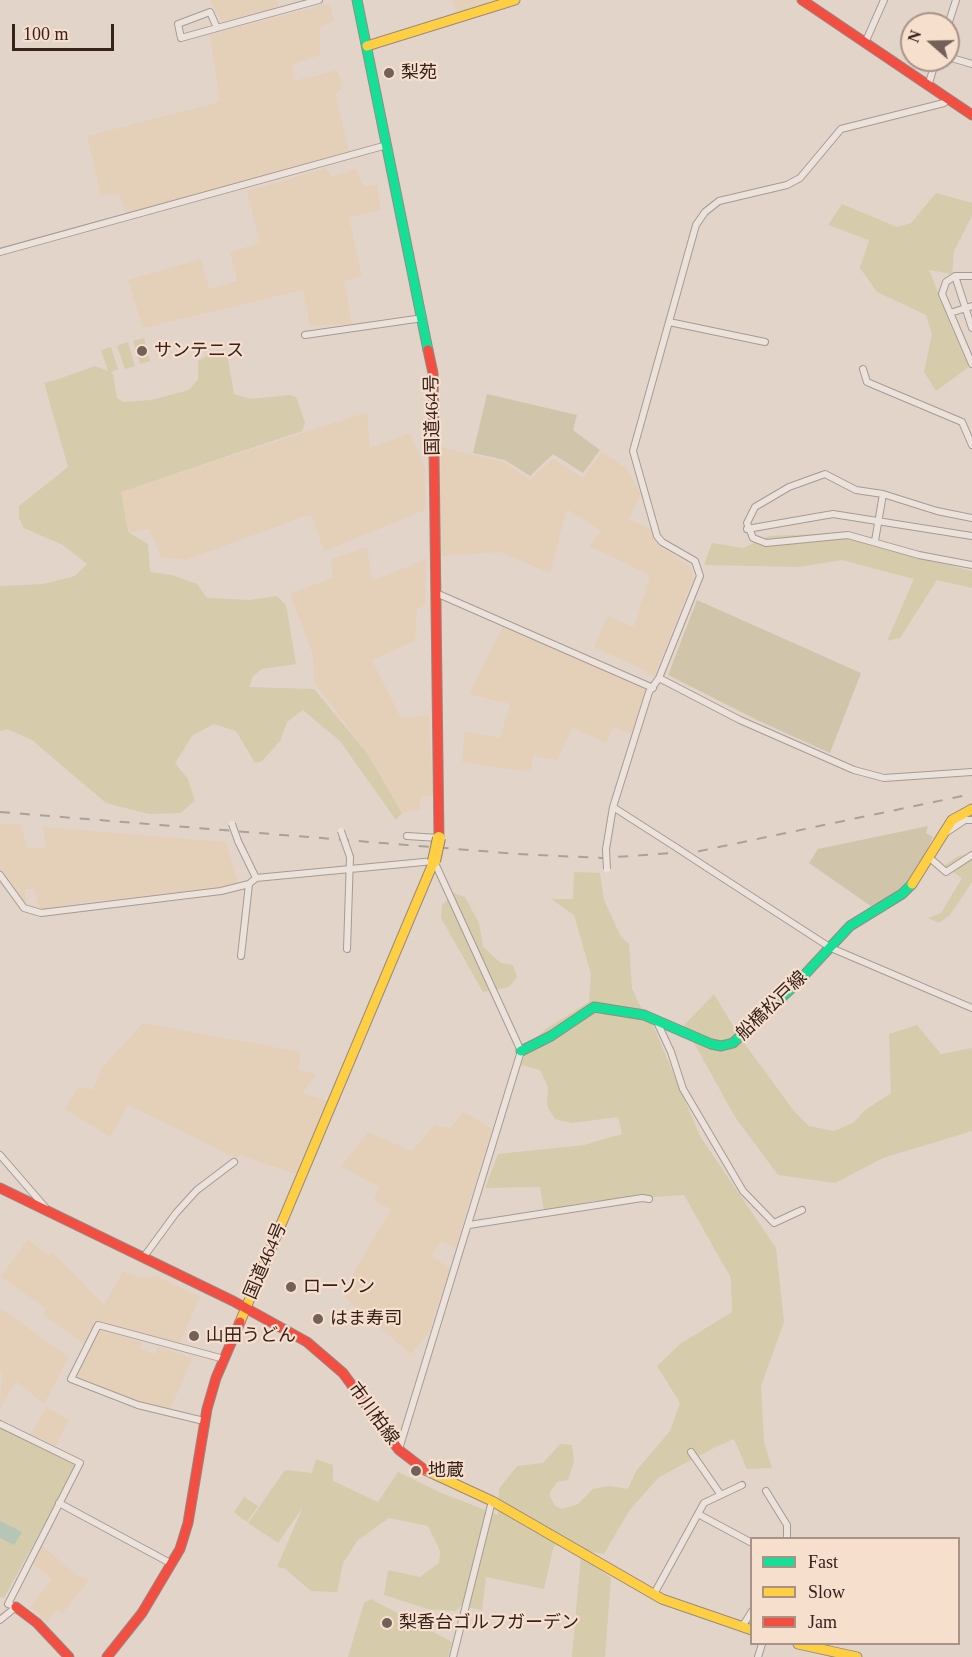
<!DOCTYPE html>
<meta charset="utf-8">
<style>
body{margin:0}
#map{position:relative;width:972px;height:1657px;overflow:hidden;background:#e3d4c9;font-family:"Times New Roman",serif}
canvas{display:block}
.legend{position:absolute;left:750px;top:1537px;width:210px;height:108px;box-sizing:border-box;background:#f6dfcd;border:2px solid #a99386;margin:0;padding:8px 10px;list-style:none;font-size:18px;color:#36211b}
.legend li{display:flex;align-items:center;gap:12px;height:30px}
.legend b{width:30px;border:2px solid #a99386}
.north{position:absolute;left:900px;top:12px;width:60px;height:60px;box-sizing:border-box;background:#f6dfcd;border:2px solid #a99386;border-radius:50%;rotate:290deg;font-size:16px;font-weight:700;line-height:24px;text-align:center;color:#36211b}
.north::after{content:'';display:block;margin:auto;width:21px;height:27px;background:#736058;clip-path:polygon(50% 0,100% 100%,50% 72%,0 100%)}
.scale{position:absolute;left:12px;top:24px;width:102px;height:27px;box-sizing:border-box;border:3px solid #36211b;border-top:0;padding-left:8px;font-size:18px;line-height:21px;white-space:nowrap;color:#36211b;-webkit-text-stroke:4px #f6dfcd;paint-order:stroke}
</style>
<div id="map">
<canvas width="972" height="1657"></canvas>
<ul class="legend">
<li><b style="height:8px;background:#16e098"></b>Fast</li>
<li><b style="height:8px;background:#ffcf43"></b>Slow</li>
<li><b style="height:8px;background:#f24e42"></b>Jam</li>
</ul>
<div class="north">N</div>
<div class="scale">100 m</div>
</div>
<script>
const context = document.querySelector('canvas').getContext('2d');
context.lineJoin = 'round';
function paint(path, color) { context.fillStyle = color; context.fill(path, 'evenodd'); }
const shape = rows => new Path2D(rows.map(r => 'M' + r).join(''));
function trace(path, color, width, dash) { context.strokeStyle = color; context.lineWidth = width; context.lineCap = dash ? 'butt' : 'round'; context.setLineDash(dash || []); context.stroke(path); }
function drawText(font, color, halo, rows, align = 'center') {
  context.font = font + ' "Times New Roman","Noto Sans JP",serif'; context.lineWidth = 4.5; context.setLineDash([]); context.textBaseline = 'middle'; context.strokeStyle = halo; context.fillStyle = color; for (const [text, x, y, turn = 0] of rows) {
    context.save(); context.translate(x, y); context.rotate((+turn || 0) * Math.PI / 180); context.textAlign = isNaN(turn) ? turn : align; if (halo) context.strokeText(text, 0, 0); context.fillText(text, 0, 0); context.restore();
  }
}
paint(shape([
 [210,0,277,0,278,7,222,22],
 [453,0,497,0,457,12],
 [330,3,334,21,320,27,320,55,292,65,295,81,337,70,343,88,335,94,350,154,126,214,119,194,101,196,87,136,220,102,210,35],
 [326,168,331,177,356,169,363,186,377,185,381,210,349,217,362,276,344,281,352,324,310,326,303,290,143,328,128,280,201,259,209,289,237,281,230,252,260,243,247,191],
 [367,412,370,448,410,433,425,468,425,510,324,551,311,514,186,560,161,557,149,529,128,533,121,492],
 [441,447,503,462,530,480,553,459,583,478,602,452,626,468,641,494,629,519,650,529,659,546,691,567,693,579,654,677,644,670,594,647,608,616,634,627,650,575,589,546,601,531,567,509,550,573,500,552,439,556],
 [367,547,372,581,426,559,425,605,417,609,415,641,372,660,401,718,429,715,433,796,421,796,420,809,402,813,367,753,314,682,313,655,290,594,332,578,331,559],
 [504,625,646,688,631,734,613,727,606,743,573,728,557,760,533,755,531,772,462,762,465,731,500,738,510,704,469,694],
 [0,824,21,824,27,849,46,847,43,827,226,842,239,887,85,902,40,910,34,889,25,889,26,905,0,871],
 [143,1023,300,1052,299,1070,317,1074,302,1093,327,1101,296,1174,240,1155,236,1158,128,1105,110,1137,65,1109,78,1087,93,1090,101,1069],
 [464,1112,492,1129,455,1249,442,1241,431,1255,450,1269,429,1332,411,1354,344,1297,355,1270,391,1210,374,1200,379,1187,341,1166,368,1132,412,1151,435,1125,450,1128],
 [28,1239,49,1256,52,1252,104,1305,123,1271,139,1278,156,1276,200,1297,178,1347,96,1322,84,1344,43,1314,46,1309,1,1277],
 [0,1308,69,1357,44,1404,16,1381,0,1408,2,1370,0,1371],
 [100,1328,142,1342,141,1349,155,1354,158,1347,193,1358,170,1409,135,1402,75,1379,94,1331],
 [46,1407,69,1420,56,1446,31,1434],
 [41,1545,78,1576,89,1580,62,1614,56,1610,47,1622,30,1607,52,1579,32,1563]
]), '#e4cfb8');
paint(shape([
 [936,193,972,203,972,216,954,251,952,274,929,270,969,367,936,391,924,372,932,334,926,315,877,292,860,268,869,240,828,225,842,204,897,227,911,223],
 [144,338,150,361,140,364,133,341],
 [128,342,135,366,125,369,117,346],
 [111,347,118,369,111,372,113,374,117,398,124,402,151,400,189,390,198,379,198,361,211,353,227,354,234,394,250,399,290,395,296,397,305,423,302,431,121,492,128,532,148,544,150,572,172,575,197,584,207,598,249,600,277,596,286,605,296,664,262,669,253,676,249,687,314,689,367,753,402,813,396,820,340,741,303,710,287,722,280,741,262,761,255,763,236,731,214,724,193,735,175,763,188,779,195,801,180,813,149,814,106,803,32,740,7,729,0,731,0,586,43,584,75,576,87,564,63,545,24,528,19,518,19,506,68,467,44,382,53,381,95,366,108,371,101,350],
 [853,532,873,546,972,571,972,588,937,580,900,638,887,641,914,579,842,560,799,567,704,565,712,543,743,548,769,536],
 [972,853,972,882,950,915,939,923,928,918,941,913,962,878,944,866,958,856],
 [574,872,600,873,604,900,621,937,629,944,632,988,638,1002,655,1030,700,1136,776,1248,784,1322,761,1386,764,1442,772,1468,747,1469,734,1439,716,1447,659,1477,629,1511,604,1554,554,1545,544,1589,486,1577,482,1610,461,1606,455,1611,428,1609,384,1595,388,1570,420,1577,439,1563,440,1551,428,1526,389,1518,358,1540,343,1563,337,1592,311,1591,284,1568,277,1567,303,1507,278,1543,248,1523,285,1470,312,1473,316,1459,333,1465,333,1481,378,1502,398,1472,439,1492,498,1515,499,1489,517,1466,543,1463,560,1444,572,1445,574,1462,568,1480,557,1482,549,1494,555,1506,562,1509,578,1504,593,1489,609,1486,628,1489,636,1471,670,1431,680,1403,657,1366,680,1344,732,1312,731,1278,684,1195,593,1201,544,1211,540,1187,485,1188,498,1154,584,1145,622,1134,618,1117,572,1123,555,1119,547,1106,548,1087,540,1070,521,1065,524,1057,523,1045,531,1042,547,1028,589,1002,591,974,574,915,551,899,573,899],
 [454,893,465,897,479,923,483,947,501,963,513,965,517,977,509,987,483,992,441,918,442,905],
 [714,994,741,1039,794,1111,809,1126,834,1131,853,1123,864,1111,891,1093,889,1034,917,1025,941,1054,972,1048,972,1131,883,1158,835,1183,778,1175,735,1117,684,1025],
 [0,1427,73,1461,75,1468,4,1598,0,1597],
 [244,1497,258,1506,247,1522,234,1512],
 [581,1556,611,1578,605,1657,572,1657],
 [371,1599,452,1642,448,1657,348,1657,364,1603]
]), '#d6cbab');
paint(shape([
 [487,394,577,415,573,430,600,450,583,473,553,454,530,476,505,460,473,453],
 [697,600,861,673,830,753,759,721,668,675],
 [928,826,926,833,933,837,917,870,894,894,872,907,809,863,818,849]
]), '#d0c5aa');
paint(shape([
 [0,1521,22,1532,14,1545,0,1538]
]), '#b5c6b6');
const street = shape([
 [948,25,956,0],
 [217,28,210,12,178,24,181,38,217,28,319,0],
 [865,43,884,0],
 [948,57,972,64],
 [928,86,936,60],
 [0,252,387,145],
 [955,276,972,328],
 [972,276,955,276,946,282,942,294,972,364],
 [950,313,972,306],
 [669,322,765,342],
 [305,335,423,318],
 [863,369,867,382,962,422,972,445],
 [972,518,937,511,883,494,856,490,825,474,789,487,755,507,747,523,753,538,766,543,848,535,919,555,972,565],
 [747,529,833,514,972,536],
 [875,541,883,494],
 [436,593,653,688],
 [659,678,740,720,854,770,884,778,972,772],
 [944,834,965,820,972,820],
 [407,836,439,838],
 [238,841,256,878,434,861,521,1051,399,1449],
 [677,848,613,807,649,692,659,678,700,576,695,561,662,542,657,536,633,451,696,225,705,212,719,201,787,185,800,178,841,129,944,103,949,99],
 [606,849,613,807],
 [931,859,946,872,972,855],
 [706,867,831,948,972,1008],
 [0,875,24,908,41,913,221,891,249,884,256,878],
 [347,949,350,857],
 [241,956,249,884],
 [657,1022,671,1052,683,1089,743,1191,774,1223,802,1210],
 [0,1155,45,1207],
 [469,1225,642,1198,649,1199],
 [143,1258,176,1213,197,1190,234,1162],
 [204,1421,138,1405,71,1379,98,1325,224,1359],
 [0,1424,80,1463,8,1604,16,1607,0,1620],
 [691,1452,721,1495],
 [766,1491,787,1525,787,1538],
 [59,1503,172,1564],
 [698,1514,752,1543],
 [654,1594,704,1503,742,1485],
 [742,1627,752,1611],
 [453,1657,492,1501],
 [758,1657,762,1644]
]);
const fast = shape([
 [357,0,428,350],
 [521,1051,551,1036,594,1007,644,1015,711,1044,721,1046,733,1043,795,985,850,926,902,894,912,884]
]);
const slow = shape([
 [367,46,515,0],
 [912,884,952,820,972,809],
 [240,1322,434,861],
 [425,1470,492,1501,662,1599,752,1630],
 [798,1644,857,1657]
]);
const jam = shape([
 [802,0,972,115],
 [428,350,433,373,439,838],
 [0,1188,233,1301,307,1342,343,1373,399,1450,425,1470],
 [16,1607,37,1623,69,1657],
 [107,1657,142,1613,180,1549,188,1523,207,1409,216,1378,240,1322]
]);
trace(street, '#a89a93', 8);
trace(fast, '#978983', 11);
trace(slow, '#978983', 11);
trace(jam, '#978983', 11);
trace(street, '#ebe2db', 6);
trace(fast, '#16e098', 9);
trace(slow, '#ffcf43', 9);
trace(jam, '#f24e42', 9);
trace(shape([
 [0,812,518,854,602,858,700,851,972,794]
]), '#aaa19b', 2, [10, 10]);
const streetBridge = shape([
 [232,824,238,841],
 [341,831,350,857],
 [677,848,706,867],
 [606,849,607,869]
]);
const slowBridge = shape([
 [434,861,439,838]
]);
trace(streetBridge, '#a89a93', 8, []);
trace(slowBridge, '#8d8079', 14, []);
trace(streetBridge, '#ebe2db', 6);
trace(slowBridge, '#ffcf43', 12);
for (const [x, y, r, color] of [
 [389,73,6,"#736058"],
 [142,351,6,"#736058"],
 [291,1287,6,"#736058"],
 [318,1319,6,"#736058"],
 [194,1336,6,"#736058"],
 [416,1471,6,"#736058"],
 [387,1623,6,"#736058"]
]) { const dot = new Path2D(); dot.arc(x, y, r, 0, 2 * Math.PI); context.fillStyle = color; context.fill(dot); trace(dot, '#f6dfcd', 2); }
drawText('18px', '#36211b', '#f6dfcd', [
 ["梨苑",401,73],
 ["サンテニス",154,351],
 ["ローソン",303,1287],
 ["はま寿司",330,1319],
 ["山田うどん",206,1336],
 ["地蔵",428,1471],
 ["梨香台ゴルフガーデン",399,1623]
], 'left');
drawText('18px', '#36211b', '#f6dfcd', [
 ["国道464号",433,415,-91],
 ["船橋松戸線",772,1006,-44],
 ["国道464号",266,1261,-67],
 ["市川柏線",373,1414,54]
]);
</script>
